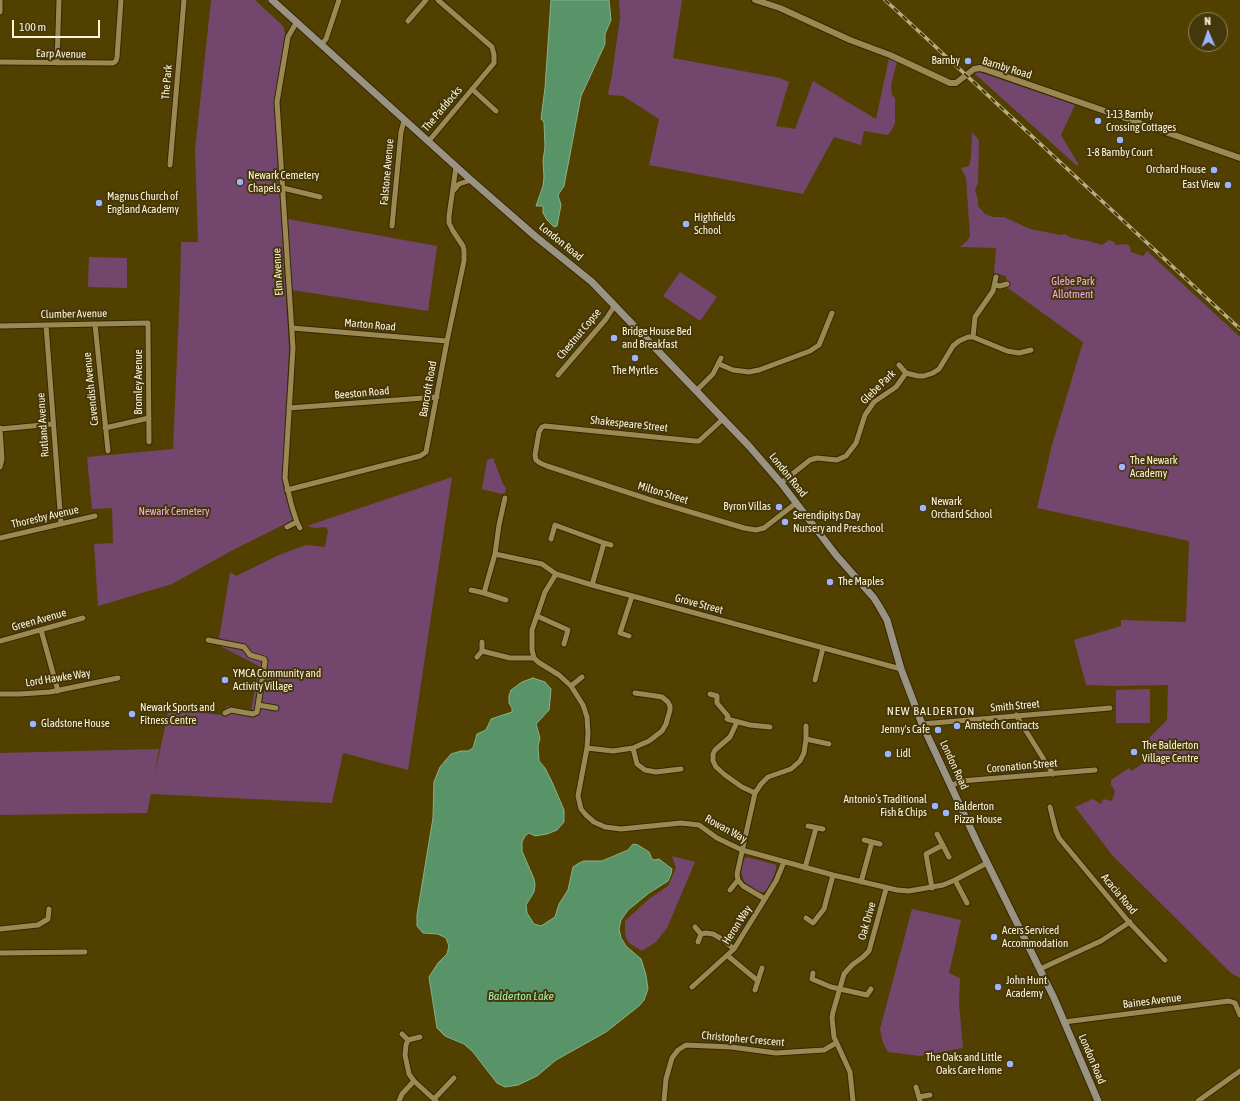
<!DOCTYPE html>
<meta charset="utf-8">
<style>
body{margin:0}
#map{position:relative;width:1240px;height:1101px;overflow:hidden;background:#524000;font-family:"Asap Condensed",sans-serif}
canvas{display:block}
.north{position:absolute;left:1188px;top:12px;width:40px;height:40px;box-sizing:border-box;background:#44370a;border:1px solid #8e835c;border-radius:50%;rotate:358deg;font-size:11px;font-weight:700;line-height:16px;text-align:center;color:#fef4d7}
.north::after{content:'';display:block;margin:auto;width:14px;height:18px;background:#9eb4fd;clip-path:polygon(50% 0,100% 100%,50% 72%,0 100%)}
.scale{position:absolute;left:12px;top:20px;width:88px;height:18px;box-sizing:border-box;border:2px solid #fef4d7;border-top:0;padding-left:5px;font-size:12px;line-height:14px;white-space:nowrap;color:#fef4d7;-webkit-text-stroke:3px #44370a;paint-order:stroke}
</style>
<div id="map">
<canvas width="1240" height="1101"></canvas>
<div class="north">N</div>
<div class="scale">100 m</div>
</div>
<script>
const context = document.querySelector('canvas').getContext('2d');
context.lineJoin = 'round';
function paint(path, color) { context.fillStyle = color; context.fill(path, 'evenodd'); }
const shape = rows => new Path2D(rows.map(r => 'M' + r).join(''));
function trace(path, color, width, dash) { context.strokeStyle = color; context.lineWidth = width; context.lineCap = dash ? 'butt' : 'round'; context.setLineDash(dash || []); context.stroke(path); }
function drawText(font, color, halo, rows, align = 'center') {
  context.font = font + ' "Asap Condensed",sans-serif'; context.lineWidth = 4; context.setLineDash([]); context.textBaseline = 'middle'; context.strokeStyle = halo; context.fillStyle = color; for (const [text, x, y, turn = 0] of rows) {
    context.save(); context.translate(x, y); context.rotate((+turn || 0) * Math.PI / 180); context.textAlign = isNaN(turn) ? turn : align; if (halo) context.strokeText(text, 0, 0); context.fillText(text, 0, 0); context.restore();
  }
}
paint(shape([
 [211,0,255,0,283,26,285,34,274,102,289,348,283,470,284,491,293,520,231,551,172,584,98,606,94,544,113,543,112,508,92,509,87,457,173,449,180,289,181,242,198,242,195,150],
 [619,0,682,0,673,58,780,78,789,82,776,126,795,129,813,81,876,119,889,58,897,61,891,86,892,95,895,98,895,123,893,128,888,135,864,131,861,145,834,137,803,194,649,165,659,119,623,96,609,95,608,93,612,75,620,18],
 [979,72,1075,105,1061,135,1079,165,1076,165,974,73],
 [972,132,979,140,978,183,975,190,978,200,978,206,985,214,993,217,1004,217,1030,229,1060,235,1065,234,1072,238,1089,241,1102,245,1109,240,1114,242,1116,245,1126,244,1130,246,1131,252,1143,256,1147,251,1240,337,1240,978,1231,973,1113,856,1075,807,1093,799,1101,804,1103,799,1112,801,1115,791,1111,785,1111,780,1129,768,1132,771,1152,756,1148,739,1167,720,1168,685,1115,686,1086,685,1074,640,1121,626,1121,620,1186,622,1189,541,1037,508,1052,445,1083,342,1008,288,1006,276,994,273,996,248,960,247,967,241,970,236,966,178,961,168,969,166,971,157],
 [288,219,437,246,428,311,292,290],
 [89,257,127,258,127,288,88,287],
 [680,272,717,297,700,321,663,296],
 [493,458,503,484,506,488,505,493,502,494,482,489,487,460],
 [452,477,408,770,343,753,332,803,151,794,147,813,0,815,0,753,159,749,154,777,169,709,221,715,227,706,251,711,259,666,218,645,230,572,236,576,279,555,306,545,325,547,328,530,326,527,315,528,307,526],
 [1150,689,1150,723,1116,723,1116,690],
 [672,856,695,862,667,928,656,942,642,951,629,943,626,938,625,932,625,921,649,899,668,886,676,868],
 [747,857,776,865,776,870,773,878,767,890,764,892,760,892,744,882,741,871,744,859],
 [912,909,961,920,949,973,960,978,959,1003,963,1048,920,1056,888,1052,883,1043,880,1029]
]), '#73466e');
const water = shape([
 [551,0,609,0,611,20,605,34,605,44,581,96,564,186,558,195,561,205,557,226,555,227,553,226,547,220,543,213,543,206,536,206,543,186,544,177,543,161,545,147,544,122,541,119,545,88,551,0],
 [533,678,545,682,551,689,549,710,536,724,540,738,538,746,539,761,545,768,552,782,564,810,564,822,557,830,547,834,535,836,529,833,525,836,522,842,522,851,534,879,535,885,534,892,526,905,527,913,534,924,541,926,555,917,559,904,568,890,573,867,579,863,584,861,602,861,628,850,633,844,638,845,649,852,652,859,654,860,659,859,672,869,671,874,668,881,649,893,628,910,621,920,619,929,621,938,626,946,641,959,646,975,648,989,644,1000,639,1006,606,1032,556,1060,537,1076,518,1085,505,1087,497,1083,473,1052,464,1044,445,1036,437,1028,429,977,438,963,447,954,449,946,446,938,438,934,423,933,417,926,417,915,433,818,434,782,440,767,451,754,461,751,468,751,473,748,477,734,486,730,491,719,512,712,512,708,509,703,509,696,511,690,522,682,533,678]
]);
paint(water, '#589467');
trace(water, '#8ab189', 1);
const minor = shape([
 [0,12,0,0],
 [408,21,426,0],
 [321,45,326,39,339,0],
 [0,62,113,63,116,61,117,57,121,0],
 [57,63,59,0],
 [472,89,496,111],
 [428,142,494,63,494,55,492,47,438,0],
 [170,165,184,0],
 [283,188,320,197],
 [454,190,459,184,471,180],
 [392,226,401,132,404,121],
 [995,285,1000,286,1007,284],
 [95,324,108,451],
 [46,325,61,524],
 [0,326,148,323,149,442],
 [292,328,447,341],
 [973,337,975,317,993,291,996,277],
 [719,364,733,370,749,372,759,370,810,351,819,345,832,313],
 [899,365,906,373],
 [558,375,606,319,615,305],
 [696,391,713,374,721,358],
 [289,408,437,397],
 [723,419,699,441,695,441,545,426,542,427,539,432,535,455,536,460,540,463,547,466,657,502,744,528,756,530,764,528,796,503],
 [0,428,2,459,0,467],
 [105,428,149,418],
 [0,429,53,424],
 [781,483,810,460,817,458,837,460,846,456,856,443,865,415,874,402,896,387,906,373,918,376,924,376,933,373,939,369,953,346,959,341,968,337,973,337,1007,351,1019,353,1031,350],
 [287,490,420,456,426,452,447,341,464,261,464,250,463,246,453,231,449,223,449,216,456,167],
 [505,498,499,525,495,554,484,593,506,600],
 [297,522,300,528],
 [287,527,297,522,292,507,285,478,293,348,277,102,288,37,296,23],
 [0,538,95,516],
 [551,539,555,525,604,543,592,585],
 [604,543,611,545],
 [495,554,542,564,556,574,592,585,901,669],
 [556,574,545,592,532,630,532,650,534,658,538,662,559,675,571,686,583,705,587,717,588,733,587,748,578,796,581,809,586,815,594,822,605,827,621,829,681,823,699,825,717,838,742,850,833,875,897,890,909,891,943,885,955,880,987,863],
 [471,590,484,593],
 [537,616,568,630,564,644],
 [41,630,58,691],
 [629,636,620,633,632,596],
 [208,640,244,647,250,655,264,659,265,661,257,712,253,714,231,710,225,713],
 [0,641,83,618],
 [482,651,510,658,534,658],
 [477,657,482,651,482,642],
 [815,680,823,648],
 [571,686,582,677],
 [0,694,20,694,50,692,118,678],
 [710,694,717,696,717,703,728,716,727,719,750,725,770,727],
 [258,705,276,708],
 [1016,715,1053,774],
 [737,722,730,737,715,750,713,754,713,761,716,767,725,775,742,787,755,793],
 [922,724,1110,708],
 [806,739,829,744],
 [587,748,613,751,633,748,649,741,662,731,666,724,670,710,670,706,668,702,662,697,656,696,635,693],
 [633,748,637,764,645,770,656,772,681,769],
 [951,786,961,781,1095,770],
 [1050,807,1056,831,1059,838,1128,921,1165,960],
 [808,826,823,829],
 [937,834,949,857],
 [864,840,880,844],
 [805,868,816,828],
 [955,880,967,903],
 [861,882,872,842],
 [932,888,926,854,943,845],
 [730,890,738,880],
 [765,899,743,886,738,880,737,874,755,793,761,784,768,777,791,769,800,761,804,753,806,739,806,726],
 [806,918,813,923,824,909,833,875],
 [695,927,701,934],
 [0,929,38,925,48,919,49,909],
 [698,942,701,934,706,933,713,934,720,938,734,949],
 [0,953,85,952],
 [728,956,758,981],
 [1040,969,1101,941,1130,922],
 [813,973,812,979,831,987,867,995,871,989],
 [692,987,734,949,776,881,784,862],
 [755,990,762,968],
 [1064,1022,1229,1001,1235,1003,1240,1015],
 [402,1034,408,1040,420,1037],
 [408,1040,406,1045,405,1055,409,1074,414,1081,436,1101],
 [916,1087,920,1101],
 [919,1097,930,1095],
 [434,1099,454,1078],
 [399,1101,402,1094,414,1081],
 [664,1101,666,1079,672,1058,678,1050,686,1045,731,1047,776,1053,824,1050,836,1043],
 [853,1101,850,1072,834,1037,832,1018,833,1012,844,974,852,965,863,957,869,951,886,889],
 [1198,1101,1240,1071]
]);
const tertiary = shape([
 [755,0,780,8,850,40,890,55,950,83,956,83,974,69,980,68,984,69,1240,158]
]);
const secondary = shape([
 [272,0,471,180,535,236,592,282,749,446,781,483,836,555,874,598,879,606,887,620,901,669,922,724,977,842,1054,998,1098,1101]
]);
trace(minor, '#32280a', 7);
trace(tertiary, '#32280a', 8);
trace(secondary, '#32280a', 9);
trace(minor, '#9c8951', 5);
trace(tertiary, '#9c8951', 6);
trace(secondary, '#9a9381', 7);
const rail = shape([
 [885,0,1240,329]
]);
trace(rail, '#b9ac81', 3.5);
trace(rail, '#44370a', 2, [6]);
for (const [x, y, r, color] of [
 [968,61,4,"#9eb4fd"],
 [1098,121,4,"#9eb4fd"],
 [1120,140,4,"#9eb4fd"],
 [1214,170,4,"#9eb4fd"],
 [240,182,4,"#9eb4fd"],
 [1228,185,4,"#9eb4fd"],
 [99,203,4,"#9eb4fd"],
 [686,224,4,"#9eb4fd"],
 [614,338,4,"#9eb4fd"],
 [635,358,4,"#9eb4fd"],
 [1122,467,4,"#9eb4fd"],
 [779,507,4,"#9eb4fd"],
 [923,508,4,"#9eb4fd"],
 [785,522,4,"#9eb4fd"],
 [830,582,4,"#9eb4fd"],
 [225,680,4,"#9eb4fd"],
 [132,714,4,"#9eb4fd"],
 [33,724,4,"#9eb4fd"],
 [957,726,4,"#9eb4fd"],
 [938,730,4,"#9eb4fd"],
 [1134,752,4,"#9eb4fd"],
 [888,754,4,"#9eb4fd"],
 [935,806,4,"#9eb4fd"],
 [946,813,4,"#9eb4fd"],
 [994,937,4,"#9eb4fd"],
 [998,987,4,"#9eb4fd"],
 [1010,1064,4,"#9eb4fd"]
]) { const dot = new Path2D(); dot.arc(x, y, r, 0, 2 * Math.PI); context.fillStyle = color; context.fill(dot); trace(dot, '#44370a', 1.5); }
drawText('11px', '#fef4d7', '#44370a', [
 ["Earp Avenue",61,54,1],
 ["Barnby Road",1007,68,17],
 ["The Park",167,82,-85],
 ["The Paddocks",442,109,-50],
 ["Falstone Avenue",387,172,-85],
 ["London Road",561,242,39],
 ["Elm Avenue",278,272,-93],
 ["Clumber Avenue",74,314,-1],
 ["Marton Road",370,325,5],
 ["Chestnut Copse",579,334,-50],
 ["Bromley Avenue",139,382,-90],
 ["Glebe Park",878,387,-44],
 ["Cavendish Avenue",91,389,-96],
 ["Bancroft Road",428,389,-80],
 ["Beeston Road",362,393,-5],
 ["Shakespeare Street",629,424,6],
 ["Rutland Avenue",43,425,-94],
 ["London Road",788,475,51],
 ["Milton Street",663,493,17],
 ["Thoresby Avenue",45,517,-13],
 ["Grove Street",699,604,15],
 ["Green Avenue",39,620,-16],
 ["Lord Hawke Way",58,678,-9],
 ["Smith Street",1015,706,-5],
 ["London Road",954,765,65],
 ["Coronation Street",1022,766,-5],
 ["Rowan Way",726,829,29],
 ["Acacia Road",1119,894,50],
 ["Oak Drive",867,921,-74],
 ["Heron Way",737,925,-57],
 ["Baines Avenue",1152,1001,-7],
 ["Christopher Crescent",743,1039,5],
 ["London Road",1092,1059,67]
]);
drawText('11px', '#fef4d7', '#44370a', [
 ["Barnby",960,61,"right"],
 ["1-13 Barnby",1106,115],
 ["Crossing Cottages",1106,128],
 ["1-8 Barnby Court",1120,153,"center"],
 ["Orchard House",1206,170,"right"],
 ["Newark Cemetery",248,176],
 ["Chapels",248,189],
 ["East View",1220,185,"right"],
 ["Magnus Church of",107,197],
 ["England Academy",107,210],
 ["Highfields",694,218],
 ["School",694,231],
 ["Bridge House Bed",622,332],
 ["and Breakfast",622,345],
 ["The Myrtles",635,371,"center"],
 ["The Newark",1130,461],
 ["Academy",1130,474],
 ["Newark",931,502],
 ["Orchard School",931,515],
 ["Byron Villas",771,507,"right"],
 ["Serendipitys Day",793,516],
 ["Nursery and Preschool",793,529],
 ["The Maples",838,582],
 ["YMCA Community and",233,674],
 ["Activity Village",233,687],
 ["Newark Sports and",140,708],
 ["Fitness Centre",140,721],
 ["Gladstone House",41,724],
 ["Amstech Contracts",965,726],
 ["Jenny's Cafe",930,730,"right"],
 ["The Balderton",1142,746],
 ["Village Centre",1142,759],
 ["Lidl",896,754],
 ["Antonio’s Traditional",927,800,"right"],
 ["Fish & Chips",927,813,"right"],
 ["Balderton",954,807],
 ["Pizza House",954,820],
 ["Acers Serviced",1002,931],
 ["Accommodation",1002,944],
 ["John Hunt",1006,981],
 ["Academy",1006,994],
 ["The Oaks and Little",1002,1058,"right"],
 ["Oaks Care Home",1002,1071,"right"]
], 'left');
drawText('11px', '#f8acef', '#44370a', [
 ["Glebe Park",1073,282],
 ["Allotment",1073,295],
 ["Newark Cemetery",174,512]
]);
context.letterSpacing = '1px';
drawText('12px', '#fef4d7', '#44370a', [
 ["NEW BALDERTON",931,711]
]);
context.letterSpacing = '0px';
drawText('italic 12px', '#9bf1b0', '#44370a', [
 ["Balderton Lake",521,996]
]);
</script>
